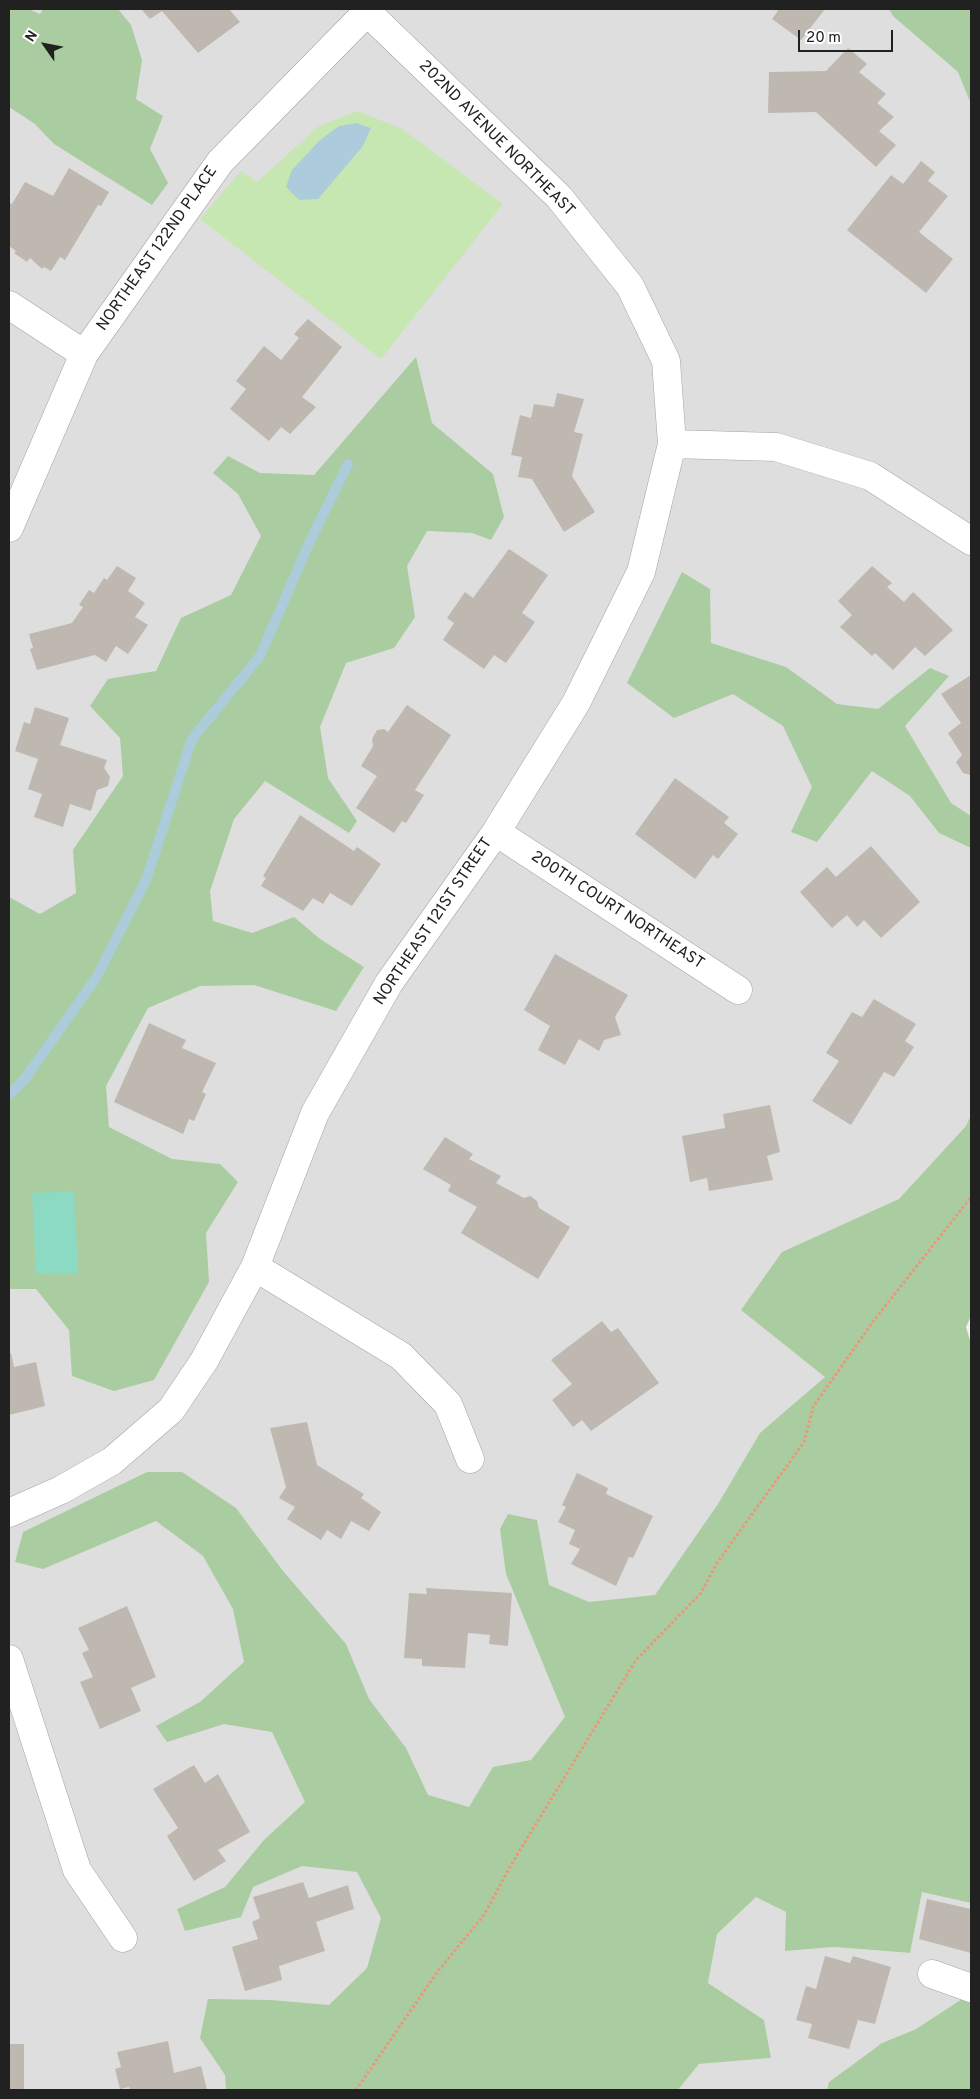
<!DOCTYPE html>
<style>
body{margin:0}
#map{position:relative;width:980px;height:2099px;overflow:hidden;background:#f1efe9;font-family:Overpass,sans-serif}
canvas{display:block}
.frame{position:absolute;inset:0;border:10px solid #212121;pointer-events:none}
.north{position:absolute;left:20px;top:20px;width:50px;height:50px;-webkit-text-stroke:4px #fff;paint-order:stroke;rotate:303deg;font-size:14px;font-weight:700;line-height:20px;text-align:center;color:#212121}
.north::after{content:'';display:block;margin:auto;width:18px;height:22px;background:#212121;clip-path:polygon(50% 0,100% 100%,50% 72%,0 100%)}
.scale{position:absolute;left:798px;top:30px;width:95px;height:22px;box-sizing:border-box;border:2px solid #212121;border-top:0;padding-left:6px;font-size:15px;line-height:18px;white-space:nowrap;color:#212121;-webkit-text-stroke:4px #fff;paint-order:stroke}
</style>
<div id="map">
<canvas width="980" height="2099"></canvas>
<div class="frame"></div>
<div class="north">N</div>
<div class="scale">20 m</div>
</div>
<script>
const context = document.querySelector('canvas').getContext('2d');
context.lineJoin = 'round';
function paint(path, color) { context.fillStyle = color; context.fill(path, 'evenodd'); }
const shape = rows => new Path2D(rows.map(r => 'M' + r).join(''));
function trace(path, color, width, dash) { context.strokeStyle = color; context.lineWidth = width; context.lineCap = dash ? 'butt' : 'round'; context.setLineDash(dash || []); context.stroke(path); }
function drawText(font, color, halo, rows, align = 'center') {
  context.font = font + ' Overpass,sans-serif'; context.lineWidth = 4; context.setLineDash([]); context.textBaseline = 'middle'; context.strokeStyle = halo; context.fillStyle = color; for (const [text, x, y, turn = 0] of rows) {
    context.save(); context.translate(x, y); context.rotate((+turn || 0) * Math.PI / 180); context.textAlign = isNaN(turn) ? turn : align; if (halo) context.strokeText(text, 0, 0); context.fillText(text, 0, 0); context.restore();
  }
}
paint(shape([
 [9,9,971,9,971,1208,377,2090,9,2090],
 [922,1891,971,1903,971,1974,962,1999,916,2029,882,2043,829,2082,827,2090,678,2090,699,2064,771,2058,764,2020,708,1983,716,1934,756,1896,786,1912,786,1951,834,1947,909,1953]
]), '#dfdede');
paint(shape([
 [358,111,402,129,503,204,381,359,200,219,241,171,257,182,319,126]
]), '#c7e7b2');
paint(shape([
 [9,9,28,9,40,14,43,9,118,9,131,25,142,60,136,99,163,116,150,149,168,183,152,205,54,144,35,124,9,107],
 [889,9,971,9,971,104,958,72,893,16],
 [416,357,432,423,493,474,504,517,491,540,472,533,427,531,407,566,415,617,394,648,346,663,320,727,328,778,357,821,349,833,265,781,234,819,210,891,213,921,252,933,294,917,320,939,364,967,336,1011,254,985,200,986,148,1008,106,1086,109,1127,172,1159,220,1164,238,1182,206,1233,209,1282,154,1380,114,1391,72,1376,69,1330,36,1289,9,1289,9,897,40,914,76,893,73,850,123,776,120,738,90,706,108,679,156,671,181,618,231,595,261,536,238,494,213,473,228,456,260,473,314,475],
 [682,572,710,589,711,643,786,667,837,704,878,709,930,668,949,676,905,726,951,803,971,816,971,848,939,833,910,796,872,771,817,842,791,832,812,787,783,726,733,694,674,718,627,683],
 [971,1115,971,1316,966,1327,971,1344,971,1903,922,1892,910,1953,834,1947,785,1951,786,1912,756,1897,717,1934,708,1983,764,2020,771,2058,699,2064,678,2090,226,2090,225,2075,200,2038,208,1999,271,2000,329,2005,367,1968,381,1918,357,1872,302,1866,253,1887,241,1917,185,1931,177,1909,225,1887,264,1840,305,1802,272,1732,224,1724,167,1742,156,1726,200,1702,244,1662,233,1609,203,1556,156,1521,43,1569,15,1562,23,1532,147,1472,182,1472,236,1508,283,1571,346,1644,369,1699,406,1748,428,1795,469,1807,493,1767,531,1760,565,1717,506,1574,500,1529,508,1514,537,1520,549,1585,589,1602,655,1595,718,1504,760,1433,825,1377,741,1310,782,1252,899,1199,966,1126],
 [962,1999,971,2003,971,2090,827,2090,829,2082,882,2043,916,2029]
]), '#a9cda0');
paint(shape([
 [74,1191,78,1273,36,1274,32,1193]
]), '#8cdac4');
paint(shape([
 [356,123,371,128,363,146,318,199,299,200,286,187,292,170,320,140,339,126]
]), '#acccdb');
trace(shape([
 [9,1095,24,1080,96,978,146,880,192,739,260,656,310,541,348,464]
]), '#acccdb', 10);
paint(shape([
 [141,9,229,9,240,22,198,53,162,11,150,19],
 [775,9,825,9,801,40,772,19,778,11],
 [848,48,867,64,859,72,886,94,877,103,894,117,879,131,896,145,876,167,816,112,768,113,769,72,826,71],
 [921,161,935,172,928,181,948,196,919,232,953,259,926,293,847,230,891,175,903,184],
 [69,168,109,192,101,206,98,205,65,260,60,257,51,271,44,267,42,269,30,258,27,262,14,253,16,251,9,246,9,202,12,204,25,182,53,196],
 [308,319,342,347,302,397,316,407,290,434,281,427,269,441,230,409,246,389,236,381,264,346,281,360,299,338,294,334],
 [557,393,584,399,574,432,583,434,572,476,595,512,564,532,532,479,518,477,522,457,511,455,520,415,531,418,534,404,554,407],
 [509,549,548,575,522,613,535,622,506,663,494,655,484,669,443,640,454,623,447,618,465,592,473,598],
 [117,566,136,578,128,591,145,603,135,617,148,625,128,654,116,646,106,662,95,655,37,670,30,649,33,648,29,634,72,623,83,607,79,605,89,590,94,593,104,578,107,580],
 [872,566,892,583,887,587,904,602,913,592,953,630,925,656,915,647,893,670,875,653,872,656,840,627,852,615,838,601],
 [971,675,971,774,970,775,963,773,956,762,962,755,948,733,961,723,941,694],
 [407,705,451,735,415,790,424,795,406,823,402,821,394,833,356,808,377,776,361,766,373,746,372,739,377,730,384,729,388,732],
 [35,707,69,718,60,745,107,760,104,768,110,777,108,786,97,790,91,811,70,804,63,827,34,817,42,794,28,789,38,759,15,751,24,722,30,724],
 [675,778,729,817,724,823,738,834,718,859,713,855,695,879,635,834],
 [300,815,354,851,357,847,381,864,352,906,330,893,323,904,313,898,303,911,261,886,266,878,263,876],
 [871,846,920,902,881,938,864,920,857,927,847,915,832,928,800,892,827,867,836,877],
 [555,954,628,995,615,1017,621,1035,604,1040,599,1051,579,1039,565,1065,538,1050,550,1026,524,1010],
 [874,999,916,1024,905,1041,914,1047,894,1077,884,1072,851,1125,812,1101,839,1061,826,1053,852,1012,862,1017],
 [149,1023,186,1040,182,1048,216,1063,202,1092,206,1094,194,1121,189,1119,183,1134,114,1102],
 [770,1105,780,1152,767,1156,773,1180,709,1191,707,1178,690,1182,682,1136,725,1128,723,1114],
 [445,1137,473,1154,469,1159,501,1176,496,1183,524,1198,530,1196,537,1201,539,1208,570,1227,538,1279,461,1233,477,1207,448,1191,451,1185,423,1169],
 [602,1321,611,1332,618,1328,659,1383,591,1431,582,1420,573,1427,552,1400,572,1384,551,1360],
 [11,1353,14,1367,36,1362,45,1406,9,1415,9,1354],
 [307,1422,317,1465,364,1494,361,1498,381,1512,369,1531,351,1521,341,1539,327,1530,321,1540,287,1519,295,1507,279,1498,286,1487,270,1428],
 [577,1473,608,1488,606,1494,653,1516,633,1558,629,1557,616,1586,571,1564,580,1549,569,1544,575,1530,558,1522,566,1507,562,1505],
 [426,1588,512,1593,508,1646,489,1644,490,1635,468,1633,465,1668,422,1666,422,1659,404,1658,409,1593,427,1594],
 [127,1606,156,1677,131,1688,141,1711,100,1729,80,1682,93,1677,82,1653,89,1650,78,1628],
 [194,1765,205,1783,218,1774,250,1832,218,1850,226,1861,194,1881,167,1836,178,1828,153,1789],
 [303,1882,309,1898,348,1885,354,1909,316,1922,325,1951,279,1966,282,1980,245,1991,232,1947,258,1939,252,1922,260,1918,253,1897],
 [927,1899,971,1909,971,1953,919,1939],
 [825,1956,850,1963,853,1956,891,1967,875,2024,858,2020,849,2049,808,2038,812,2024,796,2020,806,1986,816,1989],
 [168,2041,174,2073,201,2066,207,2090,130,2090,129,2087,120,2089,115,2069,121,2067,117,2052],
 [9,2044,24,2044,24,2090,9,2090]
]), '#beb8b1');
const minor = shape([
 [9,305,84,354],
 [672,444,776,447,870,476,971,541],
 [9,528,84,354,220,162,367,12],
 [496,832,738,990],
 [255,1267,401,1356,448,1404,470,1459],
 [9,1513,61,1490,112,1461,171,1410,204,1361,255,1267,315,1113,389,983,496,832,576,703,641,572,672,444,666,361,630,286,559,197,364,9],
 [9,1659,77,1870,123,1938],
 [932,1974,971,1988]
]);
trace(minor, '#a5a5a5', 29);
trace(shape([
 [356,2090,438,1971,484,1915,511,1865,636,1660,701,1593,717,1563,804,1442,813,1407,872,1323,971,1197]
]), '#f29279', 3, [2.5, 2.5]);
trace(minor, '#fff', 28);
drawText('16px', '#212121', '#fff', [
 ["202ND AVENUE NORTHEAST",496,139,45],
 ["NORTHEAST 122ND PLACE",158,249,-55],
 ["200TH COURT NORTHEAST",617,911,33],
 ["NORTHEAST 121ST STREET",434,922,-56]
]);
</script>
